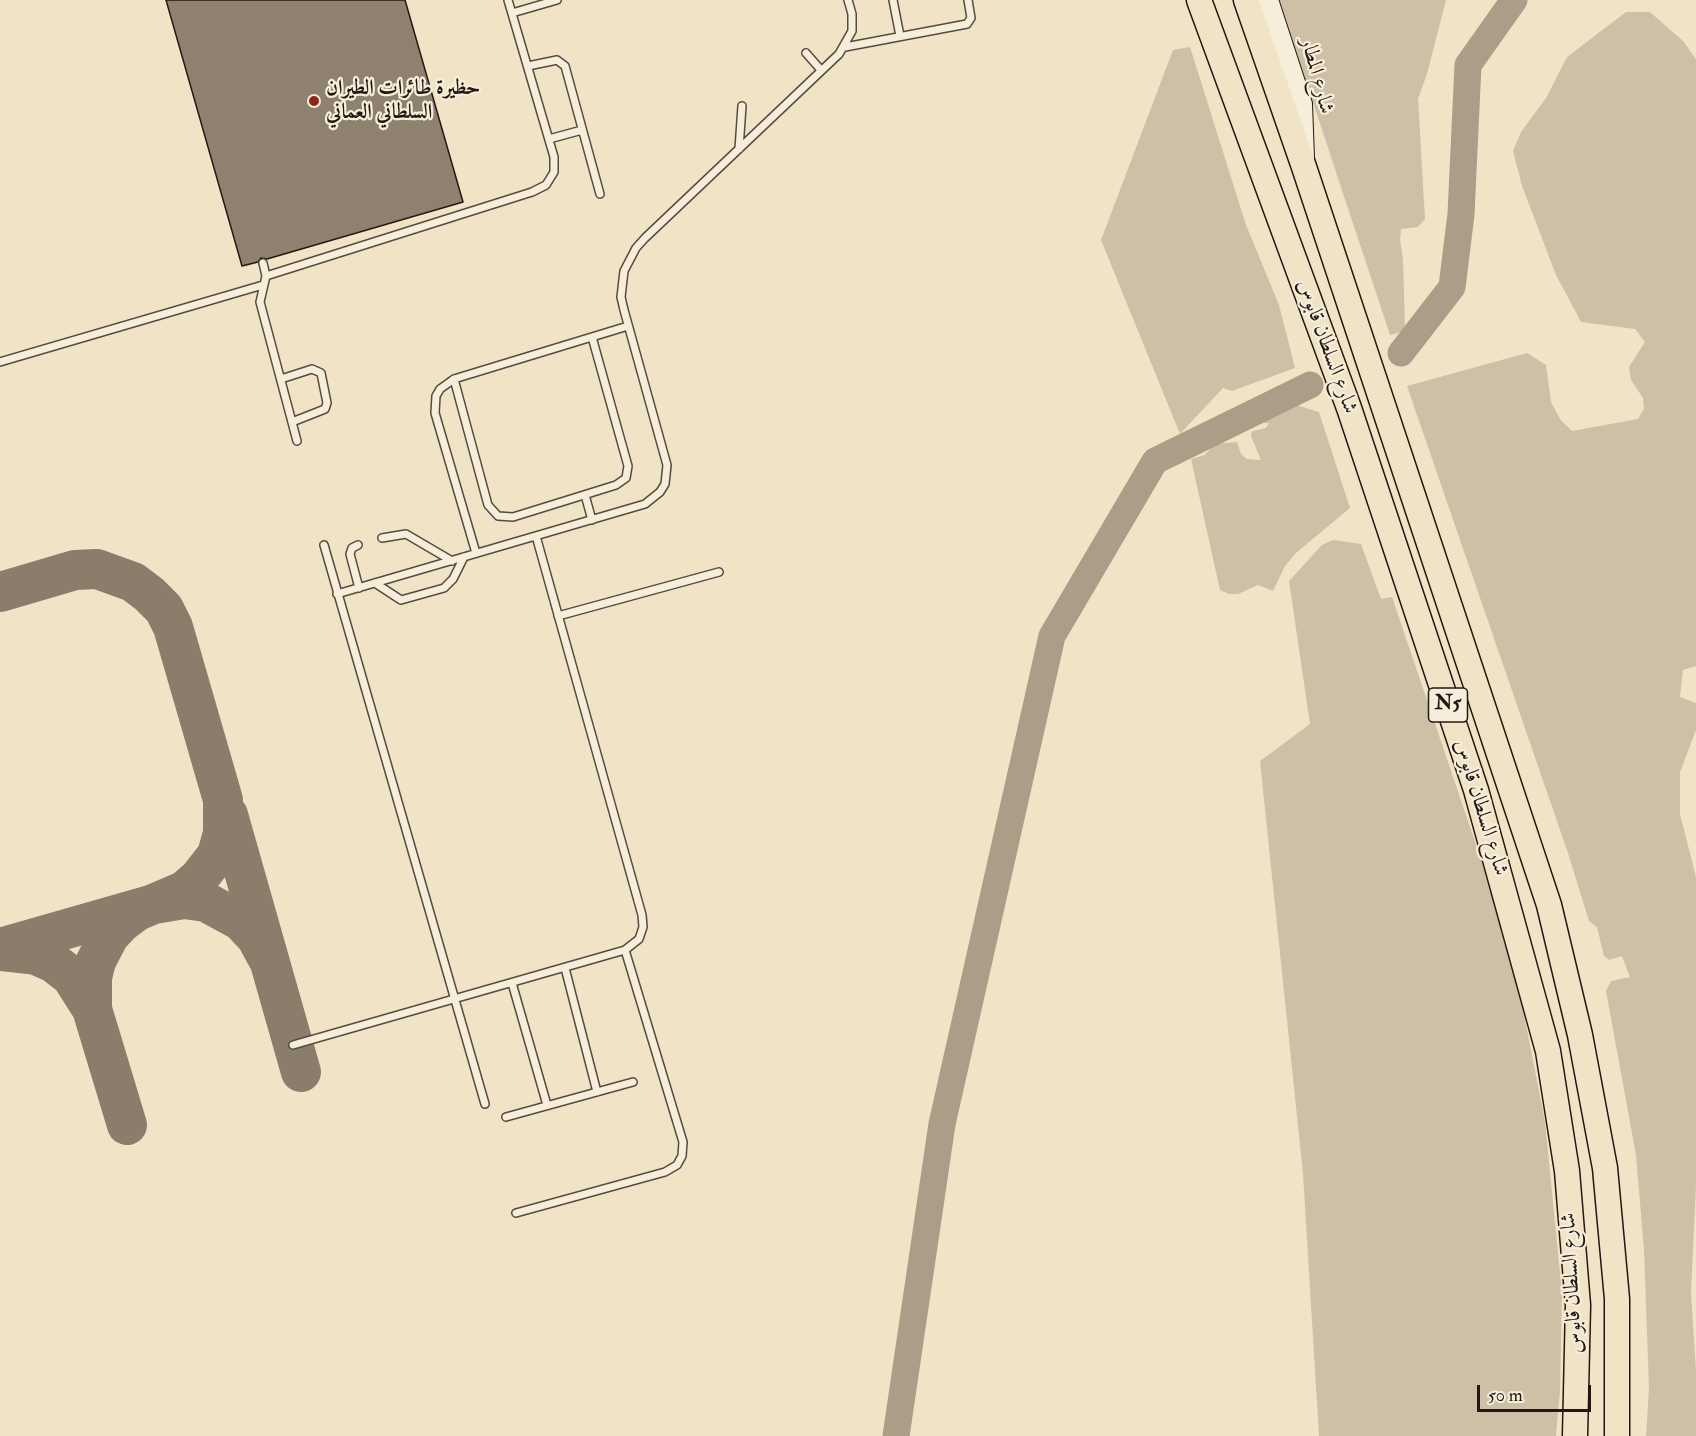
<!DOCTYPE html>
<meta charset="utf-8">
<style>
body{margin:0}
#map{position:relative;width:1696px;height:1436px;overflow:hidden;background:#f1e3c6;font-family:"IM FELL Double Pica",serif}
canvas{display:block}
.scale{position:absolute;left:1477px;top:1385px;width:114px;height:27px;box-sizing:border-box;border:3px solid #241712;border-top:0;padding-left:8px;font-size:18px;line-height:21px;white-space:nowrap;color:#241712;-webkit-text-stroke:4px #f6edda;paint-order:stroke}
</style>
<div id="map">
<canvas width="1696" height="1436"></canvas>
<div class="scale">50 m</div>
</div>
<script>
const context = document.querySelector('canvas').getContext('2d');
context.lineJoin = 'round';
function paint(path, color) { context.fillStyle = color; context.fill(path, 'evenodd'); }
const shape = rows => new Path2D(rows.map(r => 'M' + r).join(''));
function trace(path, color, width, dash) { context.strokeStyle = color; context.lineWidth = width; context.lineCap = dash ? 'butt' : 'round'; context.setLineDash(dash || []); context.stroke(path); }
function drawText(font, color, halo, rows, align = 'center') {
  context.font = font + ' "IM FELL Double Pica",Amiri,serif'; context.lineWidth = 4.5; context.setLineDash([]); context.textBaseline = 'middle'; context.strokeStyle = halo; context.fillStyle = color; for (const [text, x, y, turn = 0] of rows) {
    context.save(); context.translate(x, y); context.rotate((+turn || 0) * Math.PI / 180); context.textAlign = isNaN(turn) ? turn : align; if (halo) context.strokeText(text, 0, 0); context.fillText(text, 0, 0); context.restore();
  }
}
paint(shape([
 [1279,0,1446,0,1427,74,1418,99,1425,219,1418,227,1401,229,1400,240,1403,259,1405,331,1390,335],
 [1626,12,1650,12,1683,41,1696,59,1696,666,1683,670,1680,697,1696,703,1696,730,1680,772,1680,814,1696,877,1696,1185,1691,1293,1696,1371,1696,1436,1646,1436,1649,1388,1644,1250,1636,1155,1606,991,1611,981,1630,977,1622,956,1609,960,1604,956,1597,927,1589,921,1568,853,1407,386,1527,353,1546,365,1551,402,1560,419,1572,431,1638,419,1644,409,1643,398,1631,380,1629,367,1645,342,1635,329,1581,322,1556,275,1522,186,1513,151,1521,132,1546,98,1567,57],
 [1190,47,1246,225,1279,305,1295,368,1232,391,1223,388,1180,434,1101,240,1173,50],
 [1296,405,1319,412,1350,508,1296,553,1285,566,1273,591,1258,585,1238,594,1229,594,1220,590,1191,459,1205,455,1214,444,1237,442,1241,454,1247,459,1261,460,1251,436,1252,431,1266,428,1269,423,1264,423,1263,417,1270,411],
 [1333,540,1361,544,1381,599,1392,597,1483,865,1521,999,1545,1122,1562,1293,1560,1392,1556,1436,1319,1436,1303,1174,1260,761,1310,724,1289,581,1322,545]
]), '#cec0a7');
trace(shape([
 [1401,353,1452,287,1461,214,1468,65,1514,0],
 [896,1436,942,1124,1052,636,1155,461,1310,385]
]), '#ab9e89', 27);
trace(shape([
 [0,592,75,570,97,569,133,582,149,594,164,609,173,627,223,800,223,833,217,855,199,878,184,891,137,911,121,923,109,936,96,961,92,978,92,1009,127,1125],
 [228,815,301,1072],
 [0,948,154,904,184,899,206,902,241,921,256,937,268,959],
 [1,951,36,955,54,963,71,976,92,1009]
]), '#8a7d6c', 40);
const building = shape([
 [166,0,405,0,463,202,267,259,261,258,258,262,242,266,166,0]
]);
paint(building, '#8f8170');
trace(building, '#241712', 1.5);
const lane = shape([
 [893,0,900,36],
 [512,13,557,0],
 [845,47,967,24,971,18,968,0],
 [806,53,821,70],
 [528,66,557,60,565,66,600,194],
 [549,139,582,130],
 [739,149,742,106],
 [263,263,266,276,260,302,297,441],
 [266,276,532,192,546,185,554,172,554,157,508,0],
 [0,362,263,285],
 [281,379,312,369,321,373,327,403,325,409,292,422],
 [454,379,488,505,498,516,513,517,616,485,626,478,628,466,592,337],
 [585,495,592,520],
 [382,538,406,534,452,561],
 [324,545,485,1104],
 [358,545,352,548,350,554,359,588],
 [476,553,435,413,436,396,440,389,454,379,628,326],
 [375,583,401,600,444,588,453,579,464,557],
 [337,594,645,504,660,492,665,484,667,465,624,310,621,297,624,271,636,248,645,238,839,54,852,31,852,14,848,0],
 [558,616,719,572],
 [565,968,597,1092],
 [512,983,547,1105],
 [293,1045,625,950,639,939,643,927,642,915,536,536],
 [506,1117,633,1082],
 [516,1213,665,1172,677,1165,682,1156,683,1142,625,950]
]);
const secondary = shape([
 [1268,0,1302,104,1304,158]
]);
const highway = shape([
 [1199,0,1349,408,1476,790,1548,1051,1567,1171,1578,1305,1575,1436],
 [1246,0,1304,167,1549,905,1580,1035,1605,1168,1617,1299,1617,1436]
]);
trace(lane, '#574a3f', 10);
trace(secondary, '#241712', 22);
trace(highway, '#241712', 27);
trace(lane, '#f6edda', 7);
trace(secondary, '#f6edda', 20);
trace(highway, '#f1e3c6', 24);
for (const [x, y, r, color] of [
 [314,101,6,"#8f2418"]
]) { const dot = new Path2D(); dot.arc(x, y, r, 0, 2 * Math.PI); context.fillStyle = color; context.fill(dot); trace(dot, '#f6edda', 2); }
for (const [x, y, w] of [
 [1448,705,39]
]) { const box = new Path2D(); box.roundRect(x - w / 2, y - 17, w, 34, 4.5); context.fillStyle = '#f6edda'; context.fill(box); trace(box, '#241712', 1.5); }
drawText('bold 20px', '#241712', null, [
 ["N5",1448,705]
]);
drawText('21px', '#241712', '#f6edda', [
 ["شارع المطار",1316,76,75],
 ["شارع السلطان قابوس",1326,347,70],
 ["شارع السلطان قابوس",1480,808,73],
 ["شارع السلطان قابوس",1573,1283,-93]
]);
drawText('bold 21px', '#241712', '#f6edda', [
 ["حظيرة طائرات الطيران",326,89],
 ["السلطاني العماني",326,113]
], 'left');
</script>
